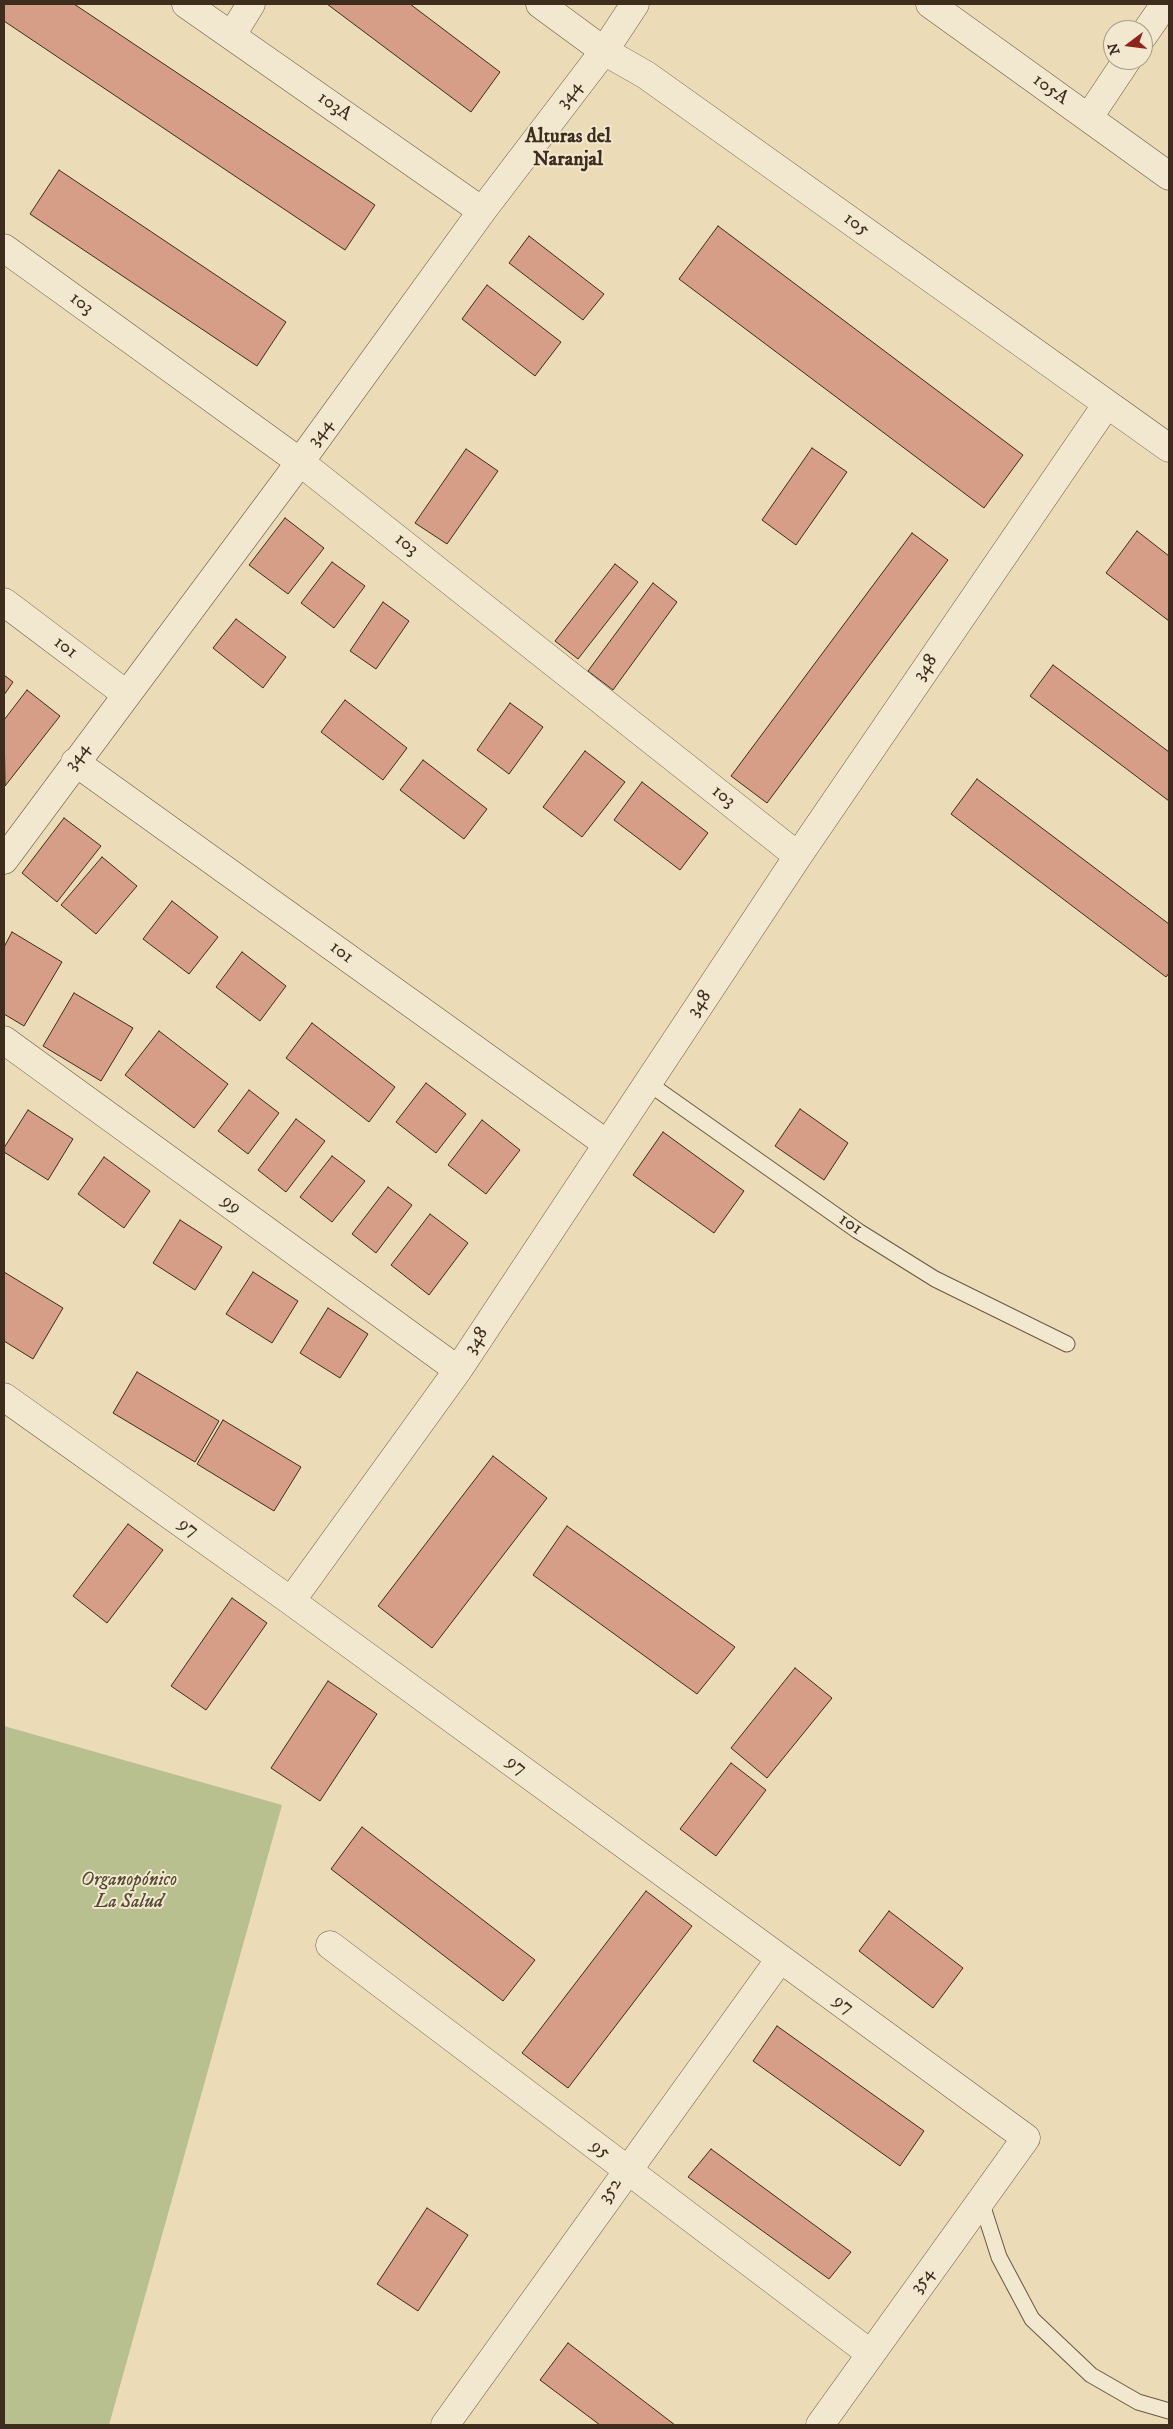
<!DOCTYPE html>
<meta charset="utf-8">
<style>
body{margin:0}
#map{position:relative;width:1173px;height:2429px;overflow:hidden;background:#ebdbb6;font-family:"IM FELL DW Pica",serif}
canvas{display:block}
.frame{position:absolute;inset:0;border:5px solid #3e2c1c;pointer-events:none}
.north{position:absolute;left:1103px;top:20px;width:50px;height:50px;box-sizing:border-box;background:#f2e8d0;border:1px solid #aa9d88;border-radius:50%;rotate:255deg;font-size:14px;font-weight:700;line-height:20px;text-align:center;color:#3e2c1c}
.north::after{content:'';display:block;margin:auto;width:18px;height:22px;background:#8f2418;clip-path:polygon(50% 0,100% 100%,50% 72%,0 100%)}
</style>
<div id="map">
<canvas width="1173" height="2429"></canvas>
<div class="frame"></div>
<div class="north">N</div>
</div>
<script>
const context = document.querySelector('canvas').getContext('2d');
context.lineJoin = 'round';
function paint(path, color) { context.fillStyle = color; context.fill(path, 'evenodd'); }
const shape = rows => new Path2D(rows.map(r => 'M' + r).join(''));
function trace(path, color, width, dash) { context.strokeStyle = color; context.lineWidth = width; context.lineCap = dash ? 'butt' : 'round'; context.setLineDash(dash || []); context.stroke(path); }
function drawText(font, color, halo, rows, align = 'center') {
  context.font = font + ' "IM FELL DW Pica",serif'; context.lineWidth = 4; context.setLineDash([]); context.textBaseline = 'middle'; context.strokeStyle = halo; context.fillStyle = color; for (const [text, x, y, turn = 0] of rows) {
    context.save(); context.translate(x, y); context.rotate((+turn || 0) * Math.PI / 180); context.textAlign = isNaN(turn) ? turn : align; if (halo) context.strokeText(text, 0, 0); context.fillText(text, 0, 0); context.restore();
  }
}
paint(shape([
 [4,1726,282,1805,109,2425,4,2425]
]), '#b7c08e');
const building = shape([
 [4,4,74,4,375,205,345,250,4,21,4,4],
 [327,4,410,4,500,72,471,112,327,4],
 [59,170,286,322,257,366,30,214,59,170],
 [718,226,1023,455,984,508,679,279,718,226],
 [529,236,604,294,583,320,509,263,529,236],
 [487,285,561,342,535,376,462,319,487,285],
 [812,448,847,472,796,545,762,520,812,448],
 [466,449,498,471,447,544,415,523,466,449],
 [285,518,324,548,288,594,249,565,285,518],
 [1137,531,1169,556,1169,621,1106,573,1137,531],
 [912,533,948,560,767,803,731,776,912,533],
 [332,562,365,586,334,628,301,603,332,562],
 [615,564,638,582,578,659,555,641,615,564],
 [653,583,677,602,613,690,588,671,653,583],
 [383,602,409,621,376,669,350,651,383,602],
 [236,619,286,657,263,688,213,648,236,619],
 [1053,665,1169,752,1169,801,1030,696,1053,665],
 [4,675,13,682,4,695,4,675],
 [27,690,60,716,5,786,4,720,27,690],
 [345,700,407,748,383,780,321,732,345,700],
 [510,703,543,727,509,774,477,750,510,703],
 [585,751,625,782,582,837,543,807,585,751],
 [423,760,487,809,464,839,400,790,423,760],
 [977,779,1169,924,1169,973,1166,977,951,814,977,779],
 [642,782,708,833,680,870,614,820,642,782],
 [64,818,101,846,57,902,22,873,64,818],
 [102,857,137,886,96,934,61,905,102,857],
 [172,901,218,937,189,974,143,939,172,901],
 [12,932,62,962,24,1026,4,1014,4,947,12,932],
 [242,952,286,986,260,1021,216,987,242,952],
 [74,993,133,1028,101,1081,43,1046,74,993],
 [312,1023,395,1087,369,1122,286,1058,312,1023],
 [159,1031,228,1084,194,1128,125,1075,159,1031],
 [426,1083,466,1114,436,1153,396,1122,426,1083],
 [249,1090,279,1113,248,1154,218,1131,249,1090],
 [800,1109,848,1143,824,1180,775,1146,800,1109],
 [28,1110,73,1139,48,1180,4,1152,4,1148,28,1110],
 [296,1119,325,1141,286,1192,258,1170,296,1119],
 [482,1120,520,1150,486,1194,448,1165,482,1120],
 [663,1132,744,1191,714,1233,633,1175,663,1132],
 [332,1156,365,1181,332,1222,300,1197,332,1156],
 [104,1157,150,1191,124,1228,78,1194,104,1157],
 [388,1187,412,1205,376,1253,352,1234,388,1187],
 [430,1214,468,1243,429,1295,391,1265,430,1214],
 [180,1220,222,1247,195,1290,153,1263,180,1220],
 [4,1272,63,1308,33,1359,4,1341,4,1272],
 [253,1272,298,1301,272,1343,226,1314,253,1272],
 [328,1308,368,1334,340,1378,300,1353,328,1308],
 [137,1372,219,1421,195,1462,113,1413,137,1372],
 [223,1420,301,1467,274,1511,197,1464,223,1420],
 [493,1456,547,1498,432,1648,378,1606,493,1456],
 [128,1524,163,1550,107,1623,73,1596,128,1524],
 [567,1526,735,1647,697,1694,533,1575,567,1526],
 [232,1598,267,1623,206,1710,171,1686,232,1598],
 [795,1668,832,1698,767,1778,731,1748,795,1668],
 [328,1681,377,1714,320,1801,271,1768,328,1681],
 [731,1763,766,1790,716,1856,680,1829,731,1763],
 [362,1827,535,1960,503,2001,331,1869,362,1827],
 [646,1891,692,1926,568,2088,522,2053,646,1891],
 [889,1911,963,1968,933,2008,859,1951,889,1911],
 [777,2026,924,2131,900,2166,753,2061,777,2026],
 [711,2149,851,2252,829,2279,688,2177,711,2149],
 [427,2208,468,2235,418,2311,377,2284,427,2208],
 [568,2343,675,2425,600,2425,540,2380,568,2343]
]);
paint(building, '#d79e87');
trace(building, '#3e2c1c', 1);
const service = shape([
 [648,1083,858,1231,935,1279,1067,1344],
 [981,2201,999,2257,1032,2319,1091,2375,1138,2402,1169,2411]
]);
const minor = shape([
 [186,4,482,211],
 [540,4,604,51,646,75,1169,448],
 [930,4,1169,176],
 [232,35,251,4],
 [1143,36,1165,4],
 [1089,117,1127,60],
 [4,248,300,462,798,856],
 [4,602,126,694],
 [75,762,607,1144],
 [4,860,300,462,482,211,604,51,635,4],
 [4,1040,458,1370],
 [4,1397,291,1601,1026,2138,820,2425],
 [291,1601,458,1370,798,856,1107,404],
 [330,1945,871,2354],
 [445,2425,780,1959]
]);
trace(service, '#695842', 17);
trace(minor, '#695842', 29);
trace(service, '#f2e8d0', 15);
trace(minor, '#f2e8d0', 28);
drawText('19px', '#3e2c1c', '#f2e8d0', [
 ["105A",1050,90,36],
 ["344",570,95,-53],
 ["103A",334,107,35],
 ["105",856,225,35],
 ["103",81,304,36],
 ["344",321,433,-54],
 ["103",406,545,38],
 ["101",65,648,37],
 ["348",926,668,-56],
 ["344",78,757,-54],
 ["103",723,797,38],
 ["101",341,953,36],
 ["348",700,1004,-56],
 ["99",231,1205,36],
 ["101",850,1225,34],
 ["348",477,1341,-57],
 ["97",188,1528,35],
 ["97",516,1766,36],
 ["97",843,2005,36],
 ["95",600,2150,37],
 ["352",611,2191,-55],
 ["354",923,2281,-54]
]);
drawText('italic 19px', '#564a33', '#f2e8d0', [
 ["Organopónico",129,1881],
 ["La Salud",129,1903]
]);
drawText('bold 20px', '#3e2c1c', '#f2e8d0', [
 ["Alturas del",568,138],
 ["Naranjal",568,161]
]);
</script>
